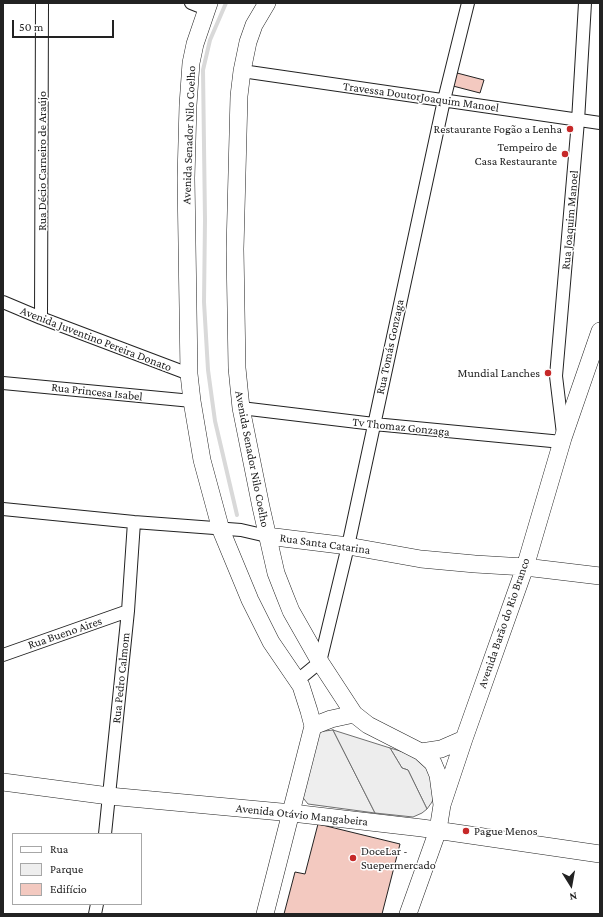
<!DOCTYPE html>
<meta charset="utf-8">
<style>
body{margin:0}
#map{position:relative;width:603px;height:917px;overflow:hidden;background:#fff;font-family:"Crimson Pro",serif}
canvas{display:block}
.frame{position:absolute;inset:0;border:4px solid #222;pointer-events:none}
.legend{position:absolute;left:12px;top:833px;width:130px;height:72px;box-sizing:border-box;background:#fff;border:1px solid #a7a7a7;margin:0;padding:5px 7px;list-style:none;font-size:12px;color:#222}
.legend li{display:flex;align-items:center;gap:8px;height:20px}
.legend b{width:20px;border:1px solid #a7a7a7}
.north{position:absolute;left:551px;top:865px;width:40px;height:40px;-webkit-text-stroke:3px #fff;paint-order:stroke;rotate:169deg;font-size:11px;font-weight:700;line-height:16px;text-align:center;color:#222}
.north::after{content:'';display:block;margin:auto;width:14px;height:18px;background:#222;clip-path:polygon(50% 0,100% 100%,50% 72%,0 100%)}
.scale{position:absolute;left:12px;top:20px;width:102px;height:18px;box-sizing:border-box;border:2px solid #222;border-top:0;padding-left:5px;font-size:12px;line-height:14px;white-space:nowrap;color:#222;-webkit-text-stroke:3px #fff;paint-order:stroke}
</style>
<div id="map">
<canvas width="603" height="917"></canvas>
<div class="frame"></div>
<ul class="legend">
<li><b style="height:5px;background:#fff"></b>Rua</li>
<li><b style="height:11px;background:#eee"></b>Parque</li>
<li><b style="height:11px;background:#f3c9c0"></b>Edifício</li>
</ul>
<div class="north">N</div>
<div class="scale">50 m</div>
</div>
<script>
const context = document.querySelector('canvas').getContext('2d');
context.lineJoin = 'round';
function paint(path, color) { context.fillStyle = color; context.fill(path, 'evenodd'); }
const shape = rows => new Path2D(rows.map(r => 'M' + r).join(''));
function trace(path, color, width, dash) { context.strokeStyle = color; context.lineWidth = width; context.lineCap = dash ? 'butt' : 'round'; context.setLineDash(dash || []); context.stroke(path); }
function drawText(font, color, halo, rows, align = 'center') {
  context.font = font + ' "Crimson Pro",serif'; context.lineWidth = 3; context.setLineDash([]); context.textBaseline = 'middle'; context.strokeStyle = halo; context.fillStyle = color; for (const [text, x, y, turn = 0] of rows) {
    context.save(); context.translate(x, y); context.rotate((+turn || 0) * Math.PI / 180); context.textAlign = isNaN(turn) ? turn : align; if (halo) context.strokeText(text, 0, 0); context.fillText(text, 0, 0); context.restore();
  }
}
const green = shape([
 [333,730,375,813,308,804,300,794,317,732,333,730],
 [390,748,424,758,437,788,432,802,427,809,408,770,402,768,390,748]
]);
paint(green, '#eee');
trace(green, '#6f6f6f', 1);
const parking = shape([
 [333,730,390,748,402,768,408,770,427,809,422,813,413,817,375,813,333,730]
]);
paint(parking, '#ededed');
trace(parking, '#6f6f6f', 1);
trace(shape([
 [226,3,210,40,203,70,205,220,204,302,208,370,215,421,237,515]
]), '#d9d9d9', 4);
const building = shape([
 [457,73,484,80,480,93,453,86,457,73],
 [318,824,400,844,382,914,284,914,295,872,305,874,318,824]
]);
paint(building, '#f3c9c0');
trace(building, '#222', 1);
const minor = shape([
 [191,3,206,9],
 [242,71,600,123],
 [3,302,41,318,189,374],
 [41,318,42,3],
 [3,383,192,401],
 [241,408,374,424,562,442],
 [563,434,556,376,578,121,585,3],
 [3,509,134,522,241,530,267,536],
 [3,655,128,611],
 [298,680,320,662,348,546,444,100,468,3],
 [105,834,128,611,134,522],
 [95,914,97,904]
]);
const secondary = shape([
 [209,3,195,44,191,63,188,105,186,178,189,374,192,401,202,460,221,530,250,600,271,642,301,686,309,711,313,726,265,914],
 [267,3,254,25,248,42,242,71,239,96,235,249,237,368,241,408,261,507,276,573,285,596,291,611,320,662,354,714,368,725,421,752,433,763,438,775,442,805],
 [267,536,348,546,421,559,475,564,525,567,600,576],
 [313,726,331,719,354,714],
 [421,752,441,749,464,739],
 [3,782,109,796,292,813,422,828,600,854],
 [408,914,438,830,442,805,464,739,525,567,563,438,600,331]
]);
trace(minor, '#222', 14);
trace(secondary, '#222', 18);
trace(minor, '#fff', 12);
trace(secondary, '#fff', 17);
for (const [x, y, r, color] of [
 [570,129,4,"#c62828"],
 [565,154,4,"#c62828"],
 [548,373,4,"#c62828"],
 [466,831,4,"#c62828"],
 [353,858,4,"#c62828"]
]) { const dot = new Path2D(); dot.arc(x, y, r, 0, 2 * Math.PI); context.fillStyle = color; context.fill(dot); trace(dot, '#fff', 1.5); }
drawText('12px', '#222', '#fff', [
 ["Travessa DoutorJoaquim Manoel",421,97,8],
 ["Avenida Senador Nilo Coelho",189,135,-88],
 ["Rua Décio Carneiro de Araújo",42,161,-90],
 ["Rua Joaquim Manoel",570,220,-85],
 ["Avenida Juventino Pereira Donato",96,339,21],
 ["Rua Tomás Gonzaga",390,347,-78],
 ["Rua Princesa Isabel",97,392,6],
 ["Tv Thomaz Gonzaga",401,427,6],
 ["Avenida Senador Nilo Coelho",252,459,79],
 ["Rua Santa Catarina",325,544,8],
 ["Avenida Barão do Rio Branco",504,623,-71],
 ["Rua Bueno Aires",65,633,-19],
 ["Rua Pedro Calmom",121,678,-84],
 ["Avenida Otávio Mangabeira",302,815,6]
]);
drawText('12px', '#222', '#fff', [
 ["Restaurante Fogão a Lenha",562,129],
 ["Tempeiro de",557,147],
 ["Casa Restaurante",557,161],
 ["Mundial Lanches",540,373],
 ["Pague Menos",474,831,"left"],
 ["DoceLar -",361,851,"left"],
 ["Suepermercado",361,865,"left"]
], 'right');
</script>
